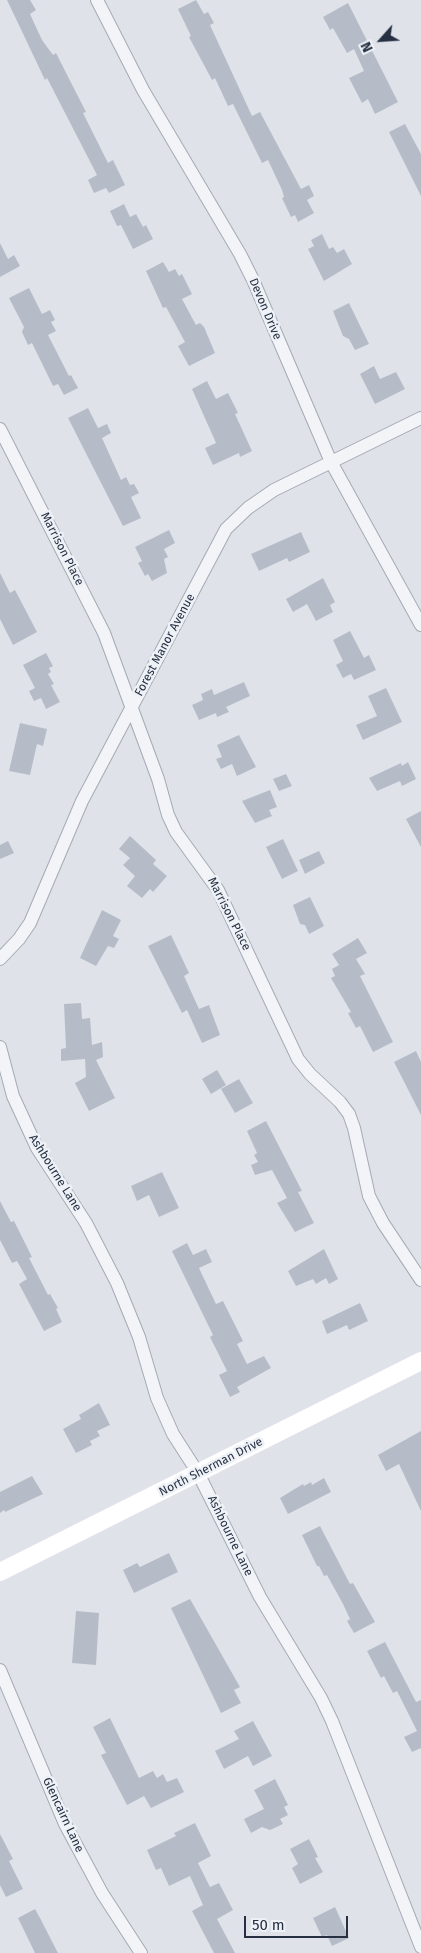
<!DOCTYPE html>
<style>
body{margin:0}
#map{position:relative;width:421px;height:1953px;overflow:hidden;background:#dfe3e9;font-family:"Fira Sans",sans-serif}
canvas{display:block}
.north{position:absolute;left:356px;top:15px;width:50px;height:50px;-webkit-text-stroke:4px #eef2f7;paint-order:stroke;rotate:244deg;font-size:14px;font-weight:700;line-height:20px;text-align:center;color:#263042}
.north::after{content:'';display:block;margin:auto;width:18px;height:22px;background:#263042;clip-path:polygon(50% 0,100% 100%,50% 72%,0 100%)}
.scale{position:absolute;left:244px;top:1916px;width:104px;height:22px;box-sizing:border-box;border:2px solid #263042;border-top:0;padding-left:6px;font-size:15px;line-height:18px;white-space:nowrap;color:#263042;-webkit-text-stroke:4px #eef2f7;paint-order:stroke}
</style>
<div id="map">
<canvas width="421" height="1953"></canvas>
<div class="north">N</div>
<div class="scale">50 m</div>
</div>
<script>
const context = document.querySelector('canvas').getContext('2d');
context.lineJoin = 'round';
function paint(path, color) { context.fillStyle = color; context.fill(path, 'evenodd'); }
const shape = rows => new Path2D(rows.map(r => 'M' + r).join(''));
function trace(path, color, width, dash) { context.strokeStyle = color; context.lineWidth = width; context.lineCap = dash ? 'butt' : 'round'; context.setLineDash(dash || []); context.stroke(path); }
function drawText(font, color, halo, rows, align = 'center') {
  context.font = font + ' "Fira Sans",sans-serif'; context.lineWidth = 5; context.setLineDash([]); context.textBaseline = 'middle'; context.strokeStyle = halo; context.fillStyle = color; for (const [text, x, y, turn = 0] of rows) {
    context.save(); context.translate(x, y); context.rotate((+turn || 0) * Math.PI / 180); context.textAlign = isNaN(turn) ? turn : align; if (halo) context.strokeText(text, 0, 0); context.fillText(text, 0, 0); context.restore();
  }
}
paint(shape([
 [7,0,30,0,36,10,30,14,42,40,53,55,56,53,86,112,83,113,108,163,113,160,125,185,109,193,106,188,94,193,88,180,97,175,47,78,45,80],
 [196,0,204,14,208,12,214,23,210,25,252,116,260,112,301,189,309,185,314,196,307,200,314,213,298,222,295,215,291,217,282,198,284,197,282,190,268,160,262,163,233,104,228,106,215,78,212,80,189,37,191,36,178,9],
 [348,3,398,102,375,114,368,99,362,103,349,78,364,71,354,49,347,53,333,28,330,30,323,17],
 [405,124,421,154,421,196,389,132],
 [124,204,130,217,136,214,143,227,146,225,153,239,133,249,121,225,117,226,110,211],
 [322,234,329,249,333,247,337,253,344,249,352,264,324,281,308,249,314,246,311,240],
 [0,243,8,259,14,255,20,266,0,277],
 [163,262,169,272,175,269,179,276,182,274,192,294,182,299,196,325,200,323,204,327,215,353,189,366,178,346,185,342,166,307,163,308,146,271],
 [29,288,42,314,50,310,55,320,51,322,56,331,48,335,69,376,71,375,78,388,64,395,58,384,53,386,32,343,28,345,22,332,24,327,9,298],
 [349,303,369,344,355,350,349,339,343,336,333,311],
 [374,366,380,379,396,372,405,389,375,404,360,374],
 [207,381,216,399,228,393,238,413,235,414,252,451,240,457,239,453,213,465,205,448,216,443,192,389],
 [88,408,98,428,107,424,111,433,102,438,121,480,126,477,130,485,134,484,139,493,131,497,141,518,123,526,68,418],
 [169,530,175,543,164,549,168,557,164,559,167,573,152,581,148,574,145,576,138,563,142,561,135,547],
 [301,532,310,552,289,562,287,558,259,571,251,554],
 [0,573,10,593,15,590,37,632,13,645,0,619],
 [323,578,335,602,330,605,333,612,316,621,307,604,293,612,286,599],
 [350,631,364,658,369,655,376,670,354,680,351,674,343,678,336,665,343,661,333,640],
 [46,653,53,666,49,668,51,672,48,674,54,684,51,685,60,702,46,709,41,698,34,701,29,691,35,688,23,665],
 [244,682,250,696,226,707,229,712,217,717,216,713,199,720,192,705,203,700,201,694,212,689,214,695],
 [386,688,402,722,363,740,356,725,377,716,368,696],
 [20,723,47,729,43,746,37,744,30,775,9,771],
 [239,735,256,767,237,776,232,764,221,769,216,759,222,757,217,745],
 [408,762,416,779,402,786,400,781,377,791,369,778,401,763,402,766],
 [286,774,292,786,279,791,273,779],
 [270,790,277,807,269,810,272,816,255,823,242,801],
 [421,811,421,847,406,819],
 [130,836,156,860,153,864,167,876,153,892,150,889,142,898,127,886,135,876,123,865,130,858,119,849],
 [283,839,298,871,282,879,266,847],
 [8,841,14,853,0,859,0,845],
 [319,851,325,863,305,874,299,860],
 [310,897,324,926,309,934,305,925,300,924,293,905],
 [102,910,121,920,113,936,119,939,114,948,108,946,96,966,80,958],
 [171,935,189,973,184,976,199,1009,209,1005,220,1035,202,1043,187,1010,182,1013,148,946],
 [358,938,367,953,356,959,365,974,360,976,393,1042,373,1052,360,1026,356,1028,348,1013,351,1012,331,978,335,976,332,969,339,965,332,954],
 [81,1003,82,1019,90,1018,92,1045,102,1042,103,1057,96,1060,115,1098,89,1111,75,1083,86,1077,85,1059,61,1061,61,1049,66,1048,64,1004],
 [416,1051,421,1062,421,1115,394,1062],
 [217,1070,226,1085,211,1094,202,1079],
 [239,1079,253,1103,235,1113,221,1089],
 [266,1121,302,1191,298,1192,314,1223,295,1232,277,1203,287,1198,272,1170,255,1175,251,1165,258,1162,254,1155,257,1153,247,1131],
 [162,1172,179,1208,159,1217,149,1195,137,1201,131,1186],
 [0,1201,11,1222,14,1221,32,1257,29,1258,48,1295,50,1294,58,1308,56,1309,62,1322,44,1331,19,1284,27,1279,17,1261,12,1263,0,1240],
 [187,1243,193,1255,206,1249,212,1262,199,1268,216,1304,223,1301,243,1341,237,1344,247,1364,264,1356,271,1368,237,1387,240,1392,230,1397,219,1375,227,1371,210,1337,213,1335,172,1251],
 [324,1249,338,1279,329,1284,326,1278,316,1284,313,1279,296,1286,288,1271],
 [360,1303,368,1321,349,1330,347,1325,327,1334,322,1321],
 [99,1403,110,1425,97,1431,100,1436,90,1441,92,1445,76,1453,63,1429,81,1419,79,1415],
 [421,1431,421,1511,399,1464,386,1471,378,1455],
 [32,1476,43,1494,5,1512,4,1510,0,1513,0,1492],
 [324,1478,331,1492,288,1514,280,1498,303,1484,304,1486,311,1482,312,1485],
 [320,1526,350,1584,353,1583,375,1622,354,1633,347,1621,350,1619,343,1604,327,1575,324,1576,319,1566,317,1566,302,1535],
 [169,1553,178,1572,134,1593,123,1570,137,1563,140,1567],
 [190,1599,240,1687,234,1690,241,1703,221,1713,171,1608],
 [76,1611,99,1613,96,1665,72,1663],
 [385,1642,416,1702,421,1700,421,1748,412,1752,404,1737,417,1731,397,1691,393,1693,384,1676,381,1678,367,1651],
 [110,1718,139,1778,153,1771,157,1778,163,1774,167,1782,177,1778,184,1792,151,1808,144,1796,127,1805,101,1755,106,1753,93,1727],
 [253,1721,272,1756,253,1766,248,1756,224,1769,215,1751,239,1739,234,1731],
 [275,1779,288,1805,284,1807,288,1815,280,1819,283,1824,270,1830,262,1827,251,1833,244,1819,264,1809,254,1790],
 [195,1823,211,1856,198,1863,210,1887,219,1883,233,1910,217,1919,235,1953,214,1953,192,1911,203,1905,190,1876,169,1886,161,1868,156,1870,147,1850,176,1836,174,1833],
 [0,1834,13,1859,9,1861,23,1889,6,1897,0,1885],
 [309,1839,318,1857,315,1858,323,1872,300,1884,292,1868,298,1864,290,1849],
 [335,1907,349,1938,332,1946,327,1935,322,1937,313,1918],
 [35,1909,40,1918,58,1953,35,1953,18,1918]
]), '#b6bcc7');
const street = shape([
 [97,0,143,90,240,254,253,280,331,462,421,625],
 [0,429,104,633,158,779,168,815,176,832,218,890,298,1059,310,1074,340,1102,349,1114,354,1128,369,1196,383,1223,421,1280],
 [0,959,19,939,30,923,82,801,226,529,248,508,274,490,421,418],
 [0,1047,13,1096,37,1148,86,1223,117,1283,139,1337,157,1398,173,1434,198,1473,260,1597,321,1698,332,1721,421,1947],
 [0,1670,65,1824,102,1893,141,1953]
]);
trace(street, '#a4aab4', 14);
trace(street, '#f2f4f7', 12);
trace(shape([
 [0,1572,421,1361]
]), '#fff', 18);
drawText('12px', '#263042', '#eef2f7', [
 ["Devon Drive",265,309,67],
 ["Marrison Place",62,549,63],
 ["Forest Manor Avenue",165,645,-62],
 ["Marrison Place",229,914,63],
 ["Ashbourne Lane",55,1173,58],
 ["North Sherman Drive",211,1467,-27],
 ["Ashbourne Lane",230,1536,64],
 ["Glencairn Lane",63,1815,65]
]);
</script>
